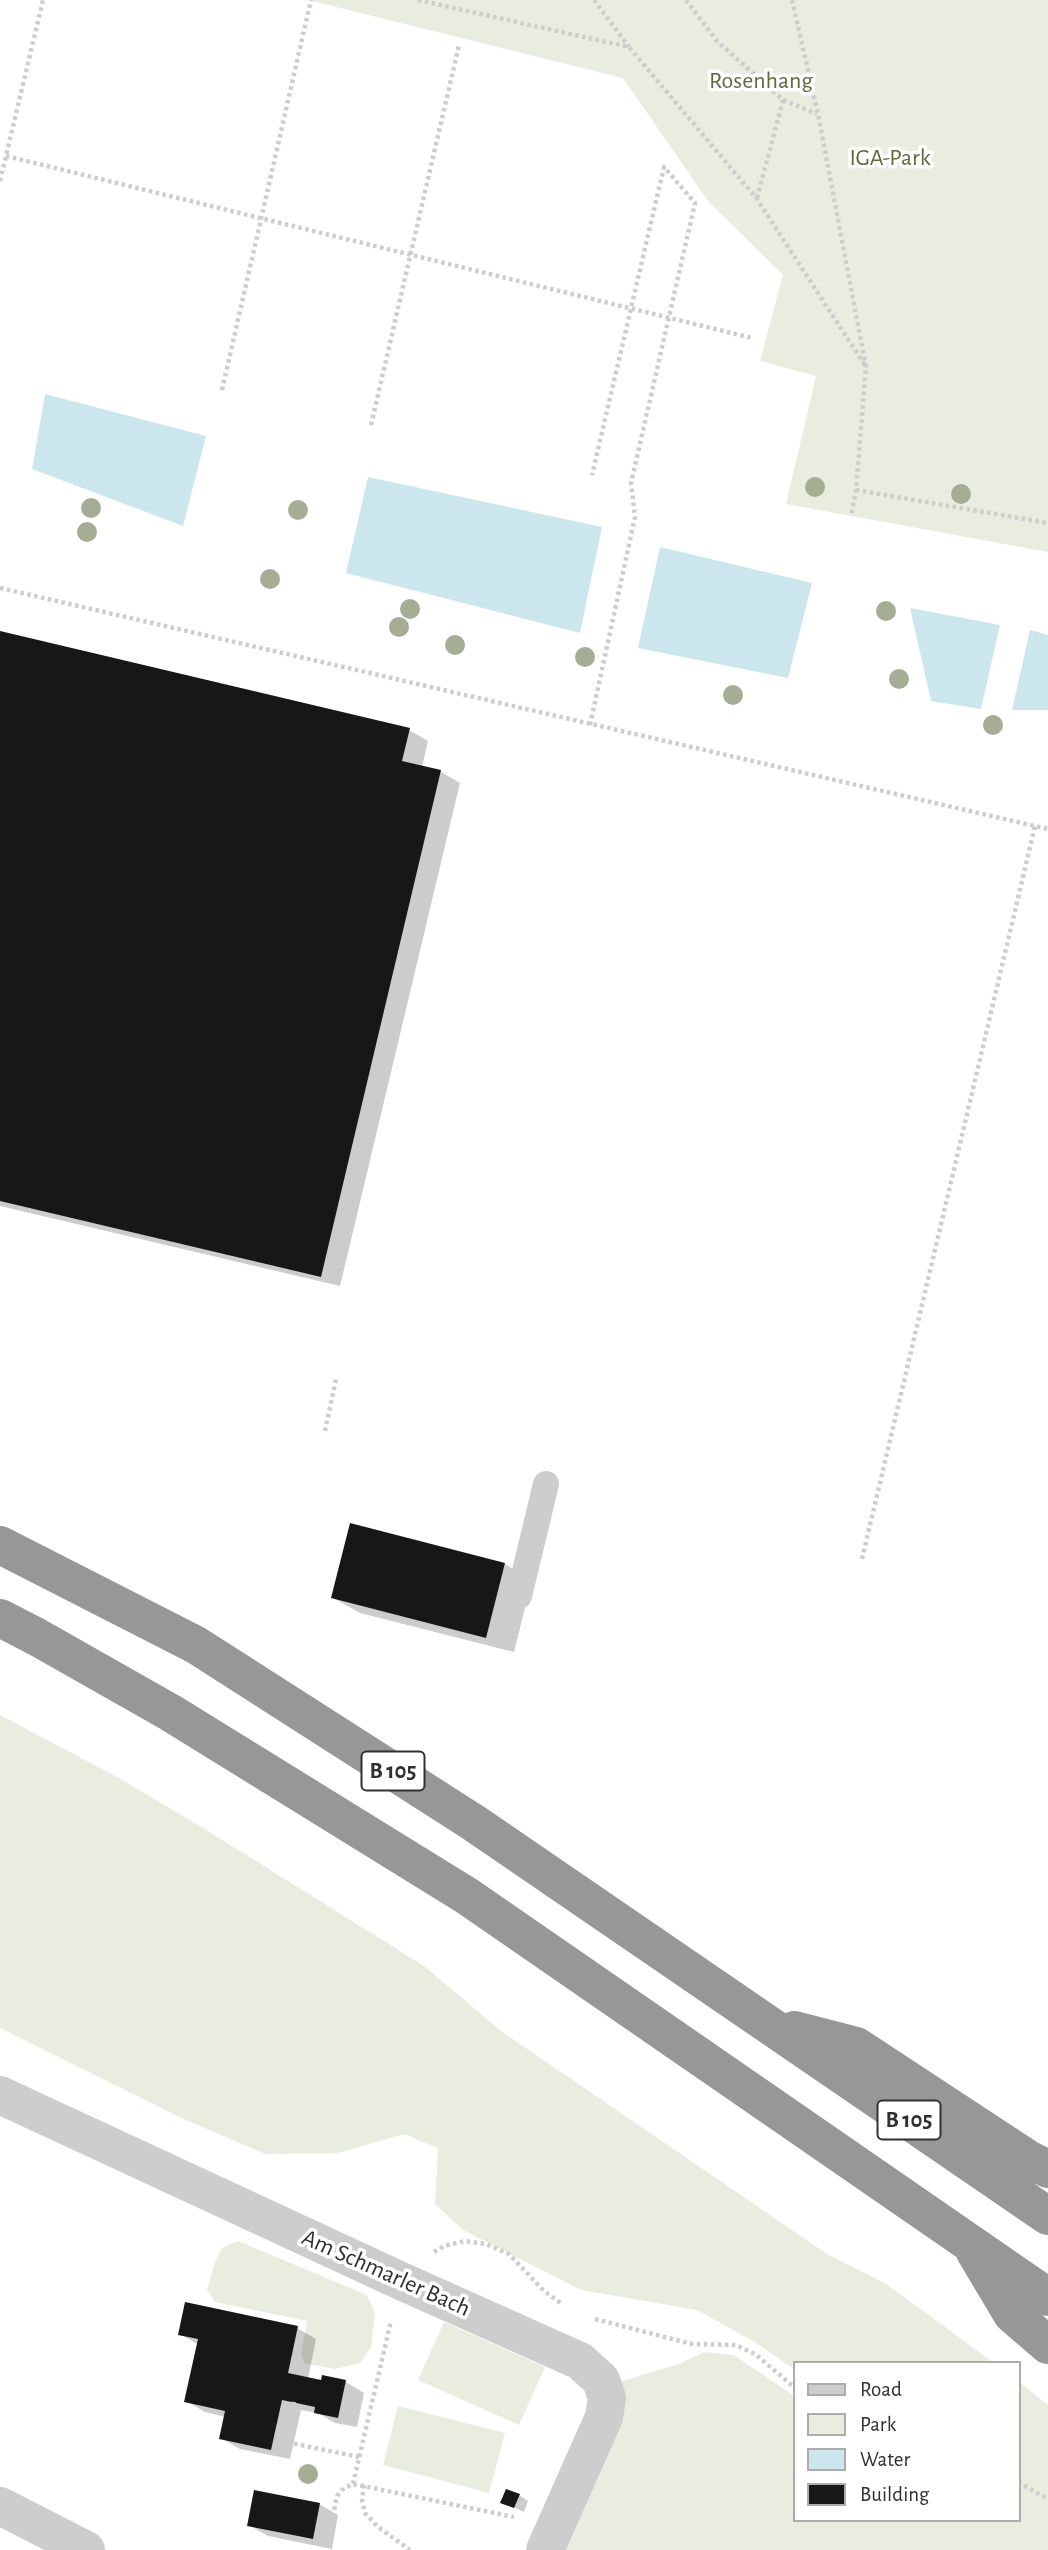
<!DOCTYPE html>
<style>
body{margin:0}
#map{position:relative;width:1048px;height:2550px;overflow:hidden;background:#fff;font-family:"Alegreya Sans",sans-serif}
canvas{display:block}
.legend{position:absolute;left:793px;top:2361px;width:228px;height:161px;box-sizing:border-box;background:#fff;border:2px solid #acacac;margin:0;padding:9px 12px;list-style:none;font-size:21px;color:#303030}
.legend li{display:flex;align-items:center;gap:14px;height:35px}
.legend b{width:35px;border:2px solid #acacac}
</style>
<div id="map">
<canvas width="1048" height="2550"></canvas>
<ul class="legend">
<li><b style="height:9px;background:#cdcdcd"></b>Road</li>
<li><b style="height:19px;background:#e9eddf"></b>Park</li>
<li><b style="height:19px;background:#cbe6ed"></b>Water</li>
<li><b style="height:19px;background:#171717"></b>Building</li>
</ul>
</div>
<script>
const context = document.querySelector('canvas').getContext('2d');
context.lineJoin = 'round';
function paint(path, color) { context.fillStyle = color; context.fill(path, 'evenodd'); }
const shape = rows => new Path2D(rows.map(r => 'M' + r).join(''));
function trace(path, color, width, dash) { context.strokeStyle = color; context.lineWidth = width; context.lineCap = dash ? 'butt' : 'round'; context.setLineDash(dash || []); context.stroke(path); }
function drawText(font, color, halo, rows, align = 'center') {
  context.font = font + ' "Alegreya Sans",sans-serif'; context.lineWidth = 7; context.setLineDash([]); context.textBaseline = 'middle'; context.strokeStyle = halo; context.fillStyle = color; for (const [text, x, y, turn = 0] of rows) {
    context.save(); context.translate(x, y); context.rotate((+turn || 0) * Math.PI / 180); context.textAlign = isNaN(turn) ? turn : align; if (halo) context.strokeText(text, 0, 0); context.fillText(text, 0, 0); context.restore();
  }
}
paint(shape([
 [308,0,1048,0,1048,552,786,504,816,376,760,361,783,275,708,201,623,78],
 [0,1715,119,1778,200,1826,424,1966,501,2031,827,2254,885,2283,994,2363,794,2363,794,2369,753,2341,697,2310,581,2290,463,2230,435,2204,438,2148,404,2134,338,2153,265,2154,179,2117,0,2028],
 [238,2241,367,2295,375,2313,371,2347,360,2363,335,2369,304,2363,301,2354,307,2321,215,2302,207,2290,214,2265,222,2248],
 [444,2322,545,2367,519,2425,418,2380],
 [704,2352,734,2355,794,2396,794,2520,1018,2520,1018,2381,1048,2405,1048,2550,560,2550,615,2383,679,2364],
 [398,2406,505,2433,489,2493,383,2465]
]), '#e9eddf');
paint(shape([
 [45,394,206,436,183,526,32,469],
 [368,477,602,527,580,633,346,573],
 [660,547,812,583,788,678,638,648],
 [910,608,1000,625,981,709,931,701],
 [1030,630,1048,635,1048,710,1012,710]
]), '#cbe6ed');
paint(shape([
 [0,633,409,730,428,741,422,767,441,772,460,783,340,1286,0,1206],
 [351,1525,505,1564,532,1580,514,1652,360,1613,333,1598],
 [297,2328,316,2339,308,2379,346,2382,364,2393,357,2427,335,2423,318,2413,301,2410,290,2459,240,2449,221,2438,226,2417,205,2412,186,2401,199,2345,180,2334],
 [519,2495,528,2501,524,2512,503,2502],
 [319,2504,338,2515,332,2549,268,2536,249,2525]
]), '#0003');
paint(shape([
 [0,631,410,728,402,761,441,770,321,1277,0,1201],
 [350,1523,505,1563,486,1638,331,1598],
 [185,2302,298,2326,288,2373,321,2380,322,2375,346,2380,338,2418,314,2413,315,2407,282,2400,271,2450,219,2439,225,2411,184,2402,198,2339,178,2335],
 [506,2489,520,2494,514,2508,500,2503],
 [254,2490,320,2503,313,2539,247,2526]
]), '#171717');
trace(shape([
 [418,0,629,47,757,199,866,367],
 [594,0,629,47],
 [686,0,717,41,783,100,817,114],
 [792,0,818,114,866,367,856,490,851,516],
 [6,156,752,338],
 [0,181,43,0],
 [757,198,783,100],
 [222,390,311,0],
 [371,425,459,45],
 [856,490,1048,523],
 [0,588,1048,829],
 [590,725,635,517,631,483,695,203,664,167,592,475],
 [325,1431,336,1379],
 [862,1559,1035,826],
 [434,2252,444,2246,465,2241,486,2244,509,2254,544,2291,562,2304],
 [595,2319,692,2344,736,2345,755,2354,794,2387],
 [294,2402,286,2442,359,2457],
 [1018,2482,1048,2499],
 [353,2484,391,2321],
 [364,2485,362,2500,365,2513,378,2527,410,2550],
 [327,2544,337,2496,344,2488,353,2484,514,2517]
]), '#cdcdcd', 4.5, [3.5, 3.5]);
trace(shape([
 [519,1596,546,1484]
]), '#cdcdcd', 26);
trace(shape([
 [0,2095,401,2281,580,2361,601,2380,607,2398,604,2417,545,2550],
 [0,2506,86,2550]
]), '#cdcdcd', 38);
trace(shape([
 [0,1545,196,1645,474,1823,1048,2216],
 [0,1618,37,1637,171,1713,467,1896,1048,2297],
 [794,2030,856,2046,1028,2159,1048,2169],
 [975,2252,1012,2314,1048,2345]
]), '#979797', 38);
context.fillStyle = '#a5ae94';
for (const [x, y] of [
 [815,487],
 [961,494],
 [91,508],
 [298,510],
 [87,532],
 [270,579],
 [410,609],
 [886,611],
 [399,627],
 [455,645],
 [585,657],
 [899,679],
 [733,695],
 [993,725],
 [308,2474]
]) { context.beginPath(); context.arc(x, y, 10, 0, 2 * Math.PI); context.fill(); }
for (const [x, y, w] of [
 [393,1771,63],
 [909,2120,63]
]) { const box = new Path2D(); box.roundRect(x - w / 2, y - 19.5, w, 39, 5); context.fillStyle = '#fff'; context.fill(box); trace(box, '#303030', 2); }
drawText('bold 23px', '#303030', null, [
 ["B 105",393,1771],
 ["B 105",909,2120]
]);
drawText('24px', '#5c6c3d', '#fff', [
 ["Rosenhang",761,81],
 ["IGA-Park",890,158]
]);
drawText('24px', '#303030', '#fff', [
 ["Am Schmarler Bach",386,2273,24]
]);
</script>
